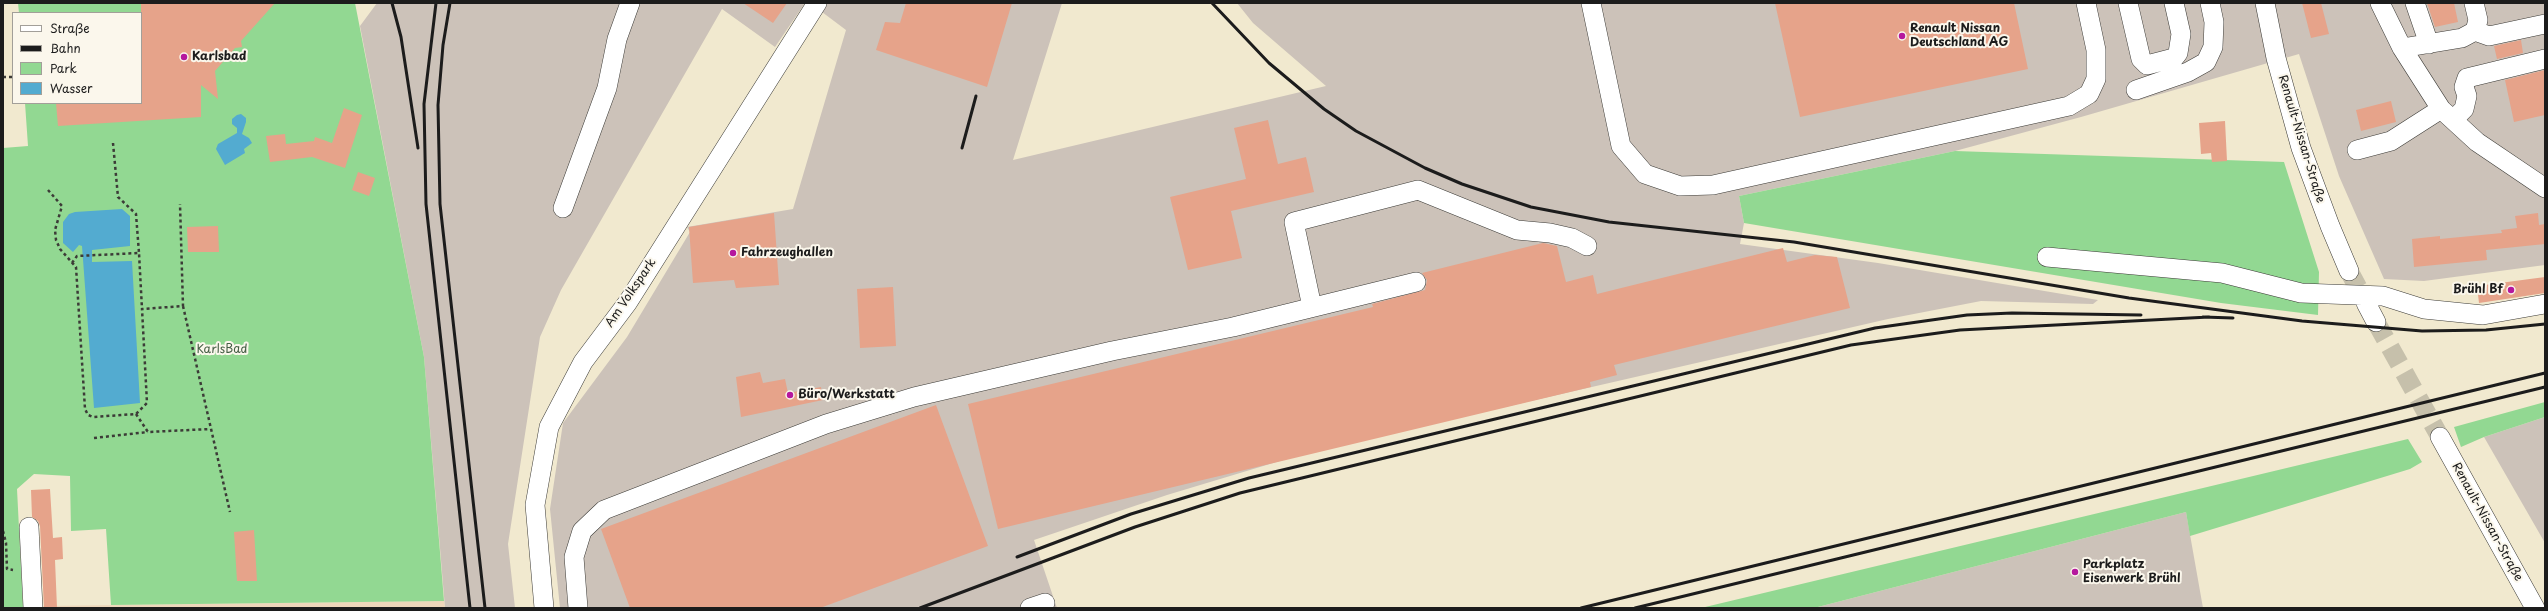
<!DOCTYPE html>
<meta charset="utf-8">
<style>
body{margin:0}
#map{position:relative;width:2548px;height:611px;overflow:hidden;background:#f1e9cf;font-family:"Playpen Sans",sans-serif}
canvas{display:block}
.frame{position:absolute;inset:0;border:4px solid #1c1c1c;pointer-events:none}
.legend{position:absolute;left:12px;top:12px;width:130px;height:92px;box-sizing:border-box;background:#fbf7ec;border:1px solid #a29f99;margin:0;padding:5px 7px;list-style:none;font-size:12px;color:#1c1c1c}
.legend li{display:flex;align-items:center;gap:8px;height:20px}
.legend b{width:20px;border:1px solid #a29f99}
</style>
<div id="map">
<canvas width="2548" height="611"></canvas>
<div class="frame"></div>
<ul class="legend">
<li><b style="height:5px;background:#fff"></b>Straße</li>
<li><b style="height:5px;background:#1c1c1c"></b>Bahn</li>
<li><b style="height:11px;background:#92d892"></b>Park</li>
<li><b style="height:11px;background:#53abd0"></b>Wasser</li>
</ul>
</div>
<script>
const context = document.querySelector('canvas').getContext('2d');
context.lineJoin = 'round';
function paint(path, color) { context.fillStyle = color; context.fill(path, 'evenodd'); }
const shape = rows => new Path2D(rows.map(r => 'M' + r).join(''));
function trace(path, color, width, dash) { context.strokeStyle = color; context.lineWidth = width; context.lineCap = dash ? 'butt' : 'round'; context.setLineDash(dash || []); context.stroke(path); }
function drawText(font, color, halo, rows, align = 'center') {
  context.font = font + ' "Playpen Sans",sans-serif'; context.lineWidth = 4; context.setLineDash([]); context.textBaseline = 'middle'; context.strokeStyle = halo; context.fillStyle = color; for (const [text, x, y, turn = 0] of rows) {
    context.save(); context.translate(x, y); context.rotate((+turn || 0) * Math.PI / 180); context.textAlign = isNaN(turn) ? turn : align; if (halo) context.strokeText(text, 0, 0); context.fillText(text, 0, 0); context.restore();
  }
}
paint(shape([
 [444,601,445,608,42,608,41,606]
]), '#eed7bb');
paint(shape([
 [377,3,805,3,775,47,722,9,561,290,540,337,508,544,515,608,445,608,424,357,360,26],
 [810,3,1062,3,1013,160,1326,86,1253,23,1237,3,2545,3,2545,265,2424,281,2384,279,2339,176,2299,54,2081,117,1955,151,1739,196,1744,223,1740,244,1878,263,2098,300,2093,304,1981,301,1888,319,1313,451,1167,495,1034,540,1057,608,560,608,550,509,563,423,627,337,690,232,687,227,793,209,846,30],
 [2545,417,2545,543,2484,437],
 [2186,512,2203,608,1814,608]
]), '#ccc2b9');
paint(shape([
 [18,3,355,3,424,357,444,601,111,605,106,529,71,531,70,476,34,474,17,489,23,608,3,608,3,148,28,146,25,103,141,103,141,13,19,13],
 [1955,151,2284,162,2319,272,2318,315,2221,303,1744,223,1739,196],
 [2545,402,2545,417,2484,437,2461,447,2454,427],
 [2408,439,2422,462,2410,469,2190,536,2186,512,1814,608,1701,608]
]), '#92d892');
paint(shape([
 [241,114,246,118,246,122,242,134,249,138,252,143,244,149,245,153,225,165,216,149,218,144,237,133,237,128,232,124,232,119,237,115],
 [122,209,130,216,130,246,92,250,92,262,132,261,140,403,94,408,82,246,79,245,73,252,63,243,63,222,69,214,75,212]
]), '#53abd0');
paint(shape([
 [141,3,275,3,241,41,242,47,235,48,215,71,218,99,201,85,201,117,58,126,56,103,141,103],
 [743,3,787,3,773,23],
 [906,3,1012,3,987,87,876,50,885,22,900,23],
 [1775,3,2014,3,2028,69,1800,117],
 [2302,3,2321,3,2329,34,2311,38],
 [2427,3,2454,3,2458,22,2435,27],
 [2521,40,2523,53,2497,59,2494,46],
 [2545,70,2545,115,2514,122,2505,80],
 [2391,101,2396,122,2361,131,2356,110],
 [344,108,362,115,345,168,312,157,270,162,266,136,285,134,286,144,314,141,315,137,332,143],
 [1268,120,1278,164,1306,157,1314,192,1231,211,1242,258,1188,270,1170,197,1246,179,1234,128],
 [2225,121,2227,161,2212,162,2211,153,2201,154,2199,123],
 [358,172,375,178,369,196,352,190],
 [774,213,779,285,736,288,734,280,693,283,689,227],
 [2538,213,2539,225,2545,224,2545,244,2486,250,2487,260,2414,267,2412,239,2440,236,2440,239,2502,233,2501,230,2517,228,2515,216],
 [218,226,219,252,188,252,187,227],
 [1543,243,1557,246,1566,282,1593,275,1597,294,1783,248,1787,262,1815,255,1837,257,1850,308,1614,365,1617,375,1590,382,1591,387,998,529,968,404,1373,307,1372,304,1425,290,1427,280,1422,273],
 [2545,277,2545,293,2479,303,2477,286],
 [893,287,896,346,860,348,857,289],
 [760,372,763,383,785,379,788,393,821,387,823,400,741,417,736,377],
 [936,405,988,546,820,608,630,608,601,529],
 [50,489,53,538,62,537,63,559,55,560,57,608,44,608,40,526,38,521,32,517,31,490],
 [254,530,257,581,237,581,234,532]
]), '#e6a38a');
trace(shape([
 [2349,271,2366,303],
 [2376,322,2440,437]
]), '#c6c0ab', 19, [19, 10]);
const minor = shape([
 [1591,3,1621,146,1645,174,1680,186,1713,185,2069,106,2089,94,2096,79,2096,50,2086,3],
 [2128,3,2141,59,2147,65,2174,58,2178,53,2181,34,2174,3],
 [2265,3,2276,58,2301,148,2330,226,2349,271],
 [2380,3,2402,48,2441,109,2477,142,2545,188],
 [2415,3,2429,44],
 [2475,31,2489,36,2545,24],
 [2402,48,2462,38,2475,31,2478,20,2474,3],
 [2136,90,2188,72,2206,62,2213,47,2214,22,2210,3],
 [2453,120,2464,109,2467,96,2464,87,2467,78,2545,59],
 [2357,150,2391,141,2441,109],
 [563,208,607,88,617,39,630,3],
 [2047,257,2222,273,2301,293,2383,296,2424,309,2483,315,2545,304],
 [2366,303,2376,322],
 [1312,307,1294,222,1418,190,1517,230,1550,233,1572,238,1587,246],
 [2440,437,2535,608],
 [29,527,33,608],
 [544,608,535,505,549,427,583,362,628,302,817,3],
 [578,608,574,557,582,531,604,510,826,424,914,397,1112,351,1233,327,1416,282],
 [1030,608,1045,603]
]);
trace(minor, '#3c3b37', 20);
trace(shape([
 [3,77,13,77],
 [113,143,118,197,136,214,139,253],
 [48,190,62,206,55,230,56,240,60,249,76,267,85,409,88,415,93,417,136,414,147,403,142,309,183,306,180,204],
 [72,263,77,256,139,253,142,309],
 [183,306,230,512],
 [136,414,148,432,210,429],
 [94,438,148,432],
 [3,531,6,543,7,569,13,570]
]), '#3c3b37', 2.5, [3, 3]);
trace(minor, '#fff', 19);
trace(shape([
 [392,3,401,37,418,148],
 [436,3,424,104,426,204,470,608],
 [450,3,443,45,438,105,440,204,485,608],
 [1212,3,1269,63,1324,109,1356,131,1425,168,1462,184,1531,207,1609,222,1794,242,2129,298,2302,321,2422,331,2486,330,2545,324],
 [962,148,976,96],
 [2203,317,2233,318],
 [1017,557,1131,514,1249,478,1875,328,1967,315,2012,313,2141,315],
 [920,608,1135,527,1240,493,1851,345,1960,330,2209,317],
 [1581,608,2545,373],
 [1635,608,2545,387]
]), '#1c1c1c', 3);
for (const [x, y, r, color] of [
 [1902,36,4,"#b5179e"],
 [184,57,4,"#b5179e"],
 [733,253,4,"#b5179e"],
 [2511,290,4,"#b5179e"],
 [790,395,4,"#b5179e"],
 [2075,572,4,"#b5179e"]
]) { const dot = new Path2D(); dot.arc(x, y, r, 0, 2 * Math.PI); context.fillStyle = color; context.fill(dot); trace(dot, '#fbf7ec', 1.5); }
drawText('bold 12px', '#1c1c1c', '#fbf7ec', [
 ["Renault Nissan",1910,29],
 ["Deutschland AG",1910,43],
 ["Karlsbad",192,57],
 ["Fahrzeughallen",741,253],
 ["Brühl Bf",2503,290,"right"],
 ["Büro/Werkstatt",798,395],
 ["Parkplatz",2083,565],
 ["Eisenwerk Brühl",2083,579]
], 'left');
drawText('12px', '#1c1c1c', '#fbf7ec', [
 ["Renault-Nissan-Straße",2301,139,73],
 ["Am Volkspark",631,293,-56],
 ["Renault-Nissan-Straße",2487,522,61]
]);
drawText('12px', '#455e45', '#fbf7ec', [
 ["KarlsBad",222,350]
]);
</script>
